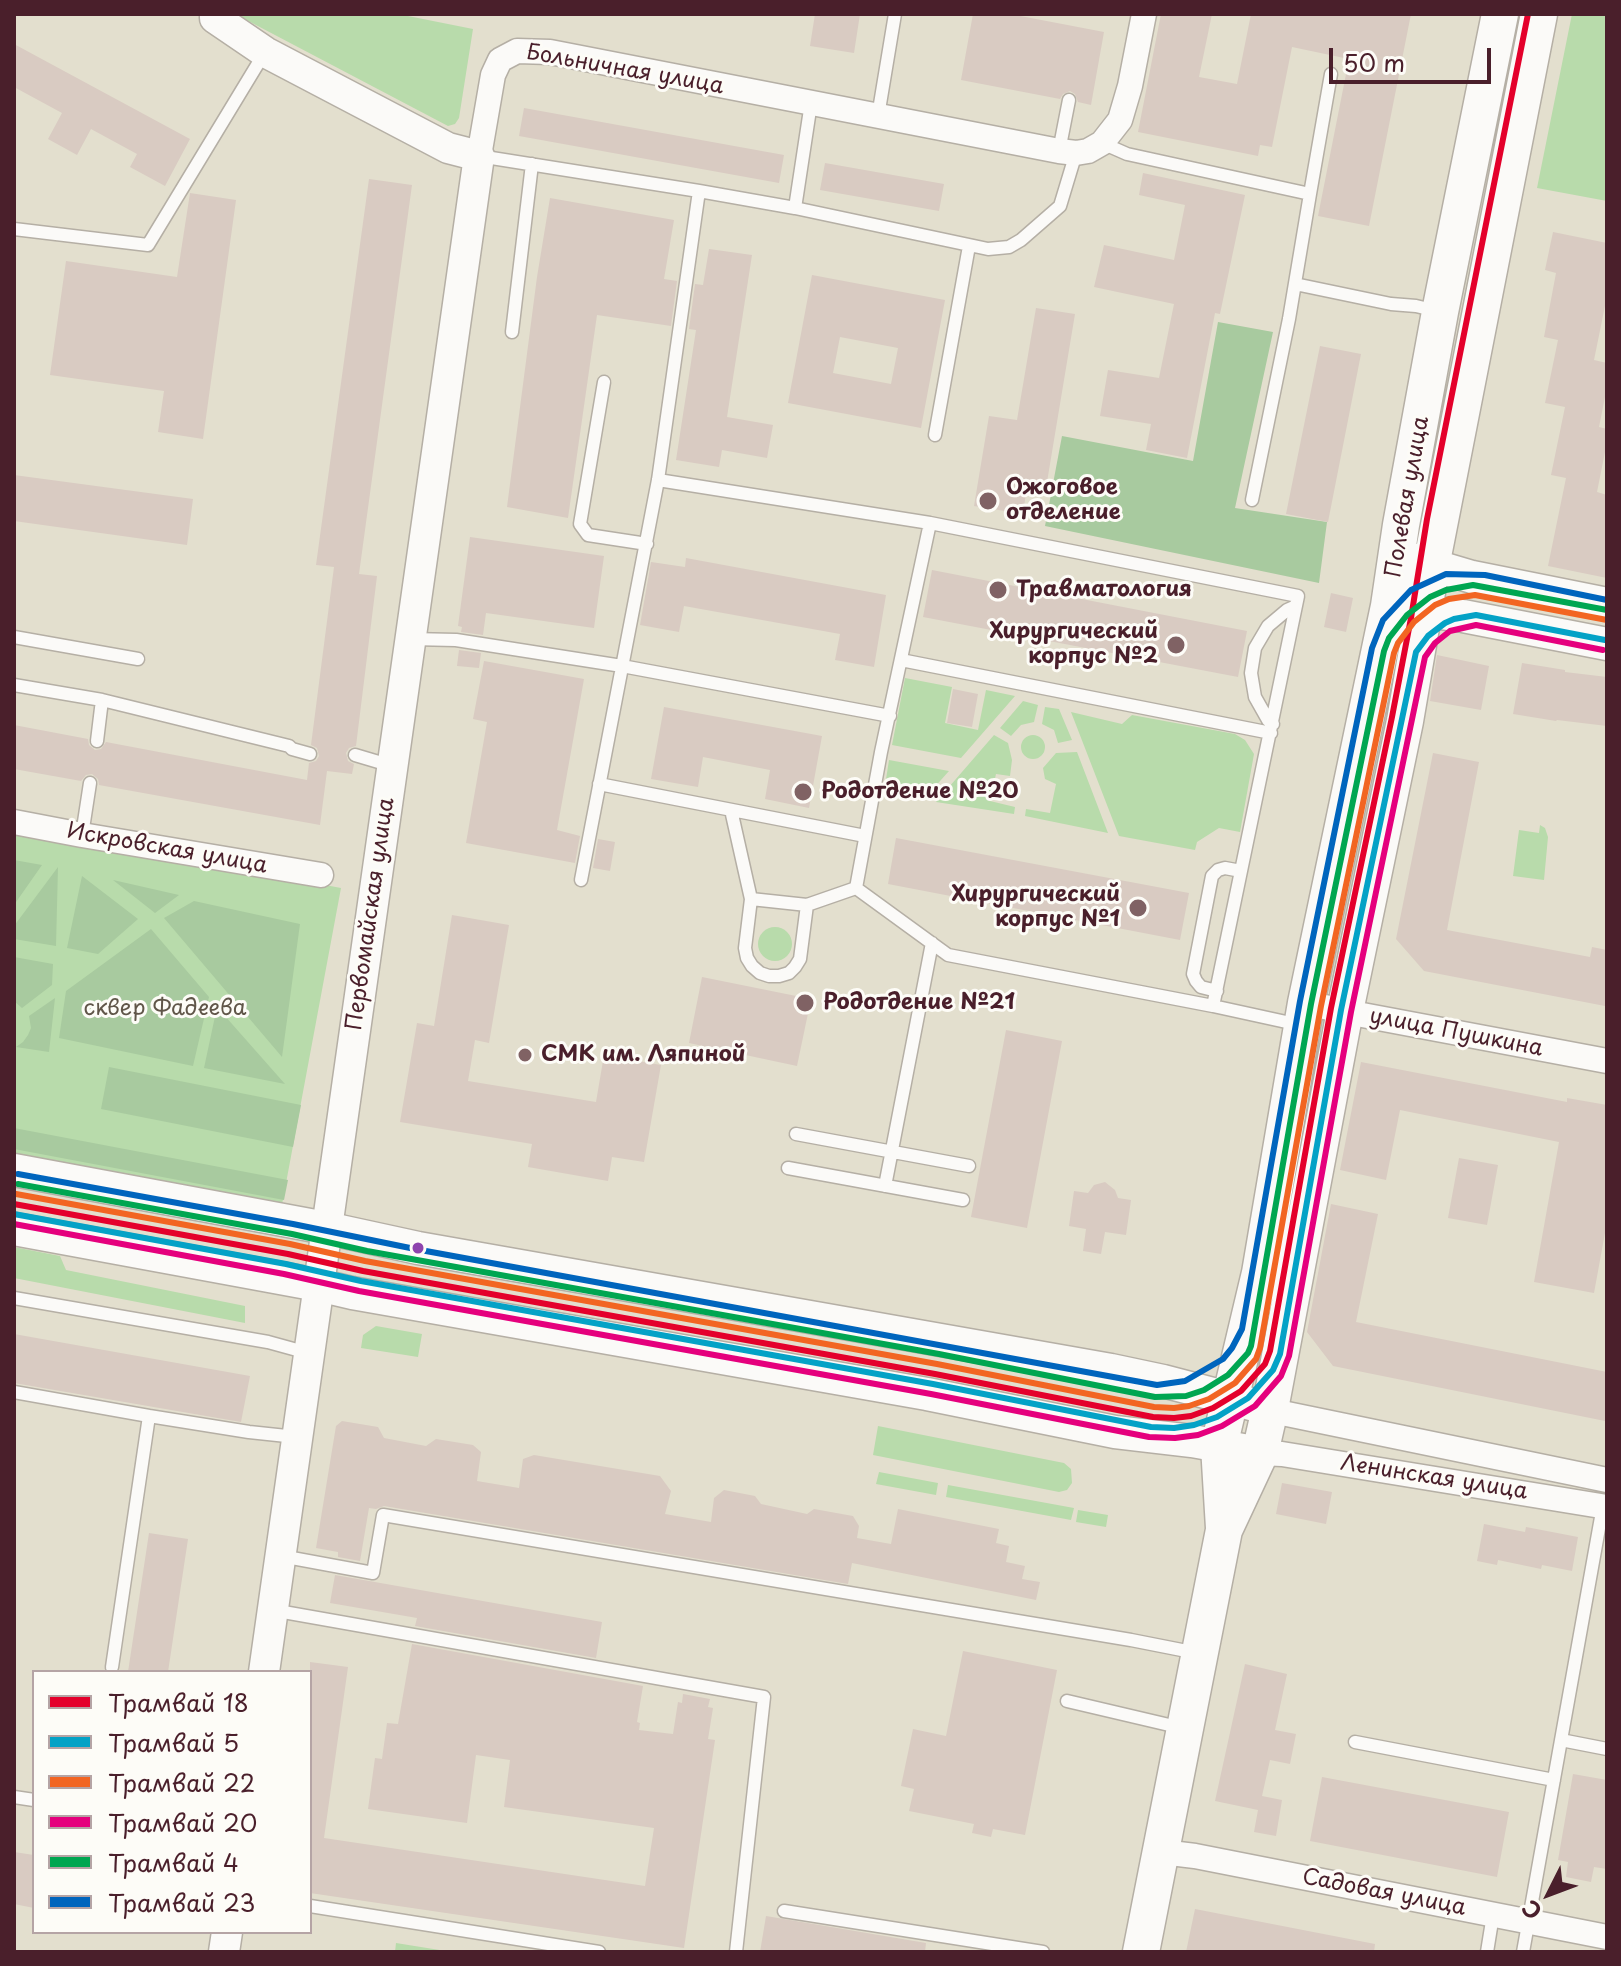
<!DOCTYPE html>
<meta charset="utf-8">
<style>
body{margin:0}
#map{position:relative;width:1621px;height:1966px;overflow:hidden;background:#e3dfce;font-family:"Playpen Sans",sans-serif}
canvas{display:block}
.frame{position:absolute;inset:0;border:16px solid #4a1f2b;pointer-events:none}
.legend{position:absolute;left:32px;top:1670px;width:280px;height:264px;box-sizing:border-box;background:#fdfcf7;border:2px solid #b5a4a5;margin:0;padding:10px 14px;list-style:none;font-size:24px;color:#4a1f2b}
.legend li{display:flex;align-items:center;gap:16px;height:40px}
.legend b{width:40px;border:2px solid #b5a4a5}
.north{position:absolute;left:1509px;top:1854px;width:80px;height:80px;-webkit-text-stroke:6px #fdfcf7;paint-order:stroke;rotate:228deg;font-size:22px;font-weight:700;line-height:32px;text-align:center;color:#4a1f2b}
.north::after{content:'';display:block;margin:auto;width:28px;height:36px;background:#4a1f2b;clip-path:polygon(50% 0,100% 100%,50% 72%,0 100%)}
.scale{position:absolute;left:1329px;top:48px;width:162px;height:36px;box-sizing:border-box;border:4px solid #4a1f2b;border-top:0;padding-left:10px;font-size:24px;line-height:28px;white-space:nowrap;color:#4a1f2b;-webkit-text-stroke:6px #fdfcf7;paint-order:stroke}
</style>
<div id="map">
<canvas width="1621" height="1966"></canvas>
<div class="frame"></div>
<ul class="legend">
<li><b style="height:10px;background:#e4002b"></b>Трамвай 18</li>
<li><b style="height:10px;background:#04a2c6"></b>Трамвай 5</li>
<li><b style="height:10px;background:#f26522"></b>Трамвай 22</li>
<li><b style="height:10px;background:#e5007d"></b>Трамвай 20</li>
<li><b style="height:10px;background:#00a651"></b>Трамвай 4</li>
<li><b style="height:10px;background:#0065bd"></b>Трамвай 23</li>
</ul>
<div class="north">С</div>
<div class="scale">50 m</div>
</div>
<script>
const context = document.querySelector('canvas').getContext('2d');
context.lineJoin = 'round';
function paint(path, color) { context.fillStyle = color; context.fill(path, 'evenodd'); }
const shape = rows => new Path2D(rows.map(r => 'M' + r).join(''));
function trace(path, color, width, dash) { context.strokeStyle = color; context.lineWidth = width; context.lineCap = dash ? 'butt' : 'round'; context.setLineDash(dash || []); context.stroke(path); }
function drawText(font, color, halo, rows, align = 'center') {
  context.font = font + ' "Playpen Sans",sans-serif'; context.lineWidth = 6; context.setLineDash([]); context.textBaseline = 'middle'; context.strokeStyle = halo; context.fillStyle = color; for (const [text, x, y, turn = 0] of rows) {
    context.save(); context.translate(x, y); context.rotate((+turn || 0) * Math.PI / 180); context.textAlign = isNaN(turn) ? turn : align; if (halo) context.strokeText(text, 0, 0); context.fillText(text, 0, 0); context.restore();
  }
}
paint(shape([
 [235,14,398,14,473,29,459,118,455,124,448,126],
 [1572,14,1607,14,1607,201,1537,188],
 [905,678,952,687,945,723,978,730,986,690,1015,696,961,758,892,745],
 [1023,701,1038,705,1034,722,1021,725,1011,736,1000,728],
 [1045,707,1059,709,1072,740,1058,743,1054,730,1042,724],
 [1071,712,1122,724,1132,715,1235,734,1245,740,1254,754,1240,832,1219,828,1197,842,1195,850,1119,836],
 '1021 747a12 12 0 1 1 24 0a12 12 0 1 1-24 0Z',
 [994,735,1008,743,1012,760,1010,776,996,774,990,801,1015,807,1014,814,936,802],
 [1077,752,1108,833,1025,816,1026,809,1050,813,1056,784,1045,779,1043,768,1056,753],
 [889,760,949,771,924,799,884,792],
 [1540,825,1545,828,1548,837,1544,880,1513,876,1519,830,1539,833],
 [14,826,341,888,281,1210,14,1160],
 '758 944a17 17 0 1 1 34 0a17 17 0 1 1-34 0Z',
 [14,1247,60,1256,66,1270,245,1306,245,1323,14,1278],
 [376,1326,422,1334,418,1357,361,1348,363,1335],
 [878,1426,1064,1463,1071,1469,1072,1483,1067,1490,1059,1492,873,1455],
 [879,1472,938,1483,936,1495,876,1484],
 [948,1485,1074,1508,1071,1520,946,1497],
 [1078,1510,1108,1515,1106,1527,1076,1522],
 [396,1943,452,1952,395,1952]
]), '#b8dbab');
paint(shape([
 [1218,322,1273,332,1235,508,1327,522,1319,583,1045,526,1062,436,1193,461],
 [14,860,42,865,14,905],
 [58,867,56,946,14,939,14,926],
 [82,876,138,919,98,954,67,948],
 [113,880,179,895,155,913],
 [194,901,300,924,282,1057,164,918],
 [151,929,209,997,193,1066,59,1038,66,991],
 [14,957,53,964,52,985,22,1008,14,1001],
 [55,998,49,1052,16,1047,23,1042,28,1035,31,1028,29,1016],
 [217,1007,285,1084,204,1068],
 [109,1067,301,1105,293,1147,101,1109],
 [14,1128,288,1180,284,1200,14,1149]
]), '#a8ca9f');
paint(shape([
 [815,14,860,14,854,53,810,46],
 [973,14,1010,14,1104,32,1091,105,1078,102,1075,94,1070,91,1063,94,1060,99,961,80],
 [1161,14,1212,14,1199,77,1237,84,1251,14,1411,14,1369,226,1318,216,1349,59,1292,47,1272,147,1260,145,1258,156,1138,132],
 [14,44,190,139,165,186,130,167,137,154,91,129,77,155,48,139,62,113,14,87],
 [524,108,784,155,779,183,519,136],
 [825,163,944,184,939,211,820,190],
 [1143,173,1245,195,1220,314,1215,313,1187,458,1146,450,1151,424,1100,416,1108,370,1159,378,1174,304,1094,287,1104,245,1174,260,1185,205,1139,195],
 [369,179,412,185,359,574,377,576,356,746,349,748,346,753,348,761,354,764,352,774,327,771,320,825,99,785,98,779,92,774,86,775,81,781,14,769,14,725,88,739,89,745,95,750,101,749,106,742,307,780,309,763,316,761,319,756,317,748,311,745,334,567,316,565],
 [190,193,236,200,203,439,158,432,164,391,50,375,66,261,177,277],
 [550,198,674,220,664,279,677,281,671,326,597,315,568,518,507,507,537,277],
 [1553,232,1607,243,1607,296,1594,360,1607,363,1607,387,1599,427,1607,429,1607,442,1597,492,1607,495,1607,578,1548,566,1566,478,1551,475,1565,407,1545,403,1558,340,1544,337,1556,273,1545,270],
 [709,249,752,255,727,417,773,425,767,458,722,450,719,467,676,460,696,330,689,329,695,284,703,285],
 [812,275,945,300,921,428,788,403],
 [840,337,898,348,891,384,833,373],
 [1036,308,1075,314,1046,488,1027,486,1023,514,974,506,989,416,1017,420],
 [1320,346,1361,354,1328,522,1286,514],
 [14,475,193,499,187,545,14,521],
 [470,537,604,556,594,628,486,613,483,635,461,632,462,627,458,626],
 [686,558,886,595,874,667,835,660,840,634,684,606,679,632,640,625,651,562,685,567],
 [932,570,1247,631,1238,677,923,617],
 [1331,593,1353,598,1346,632,1324,627],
 [459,650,481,653,479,668,457,666],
 [1437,655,1489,666,1481,710,1430,701],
 [484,661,584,679,557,830,580,836,575,863,466,843,487,722,473,719],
 [1522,663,1565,670,1565,672,1607,677,1607,726,1557,720,1556,721,1513,714],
 [953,689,978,694,972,727,947,723],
 [664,707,822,736,809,808,765,799,770,770,703,757,698,787,651,779],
 [1433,753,1479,762,1447,930,1590,957,1592,947,1607,950,1605,1006,1424,971,1396,939],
 [896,838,1189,893,1180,940,888,884],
 [598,839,615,842,610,871,593,868],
 [452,915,509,925,489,1043,475,1040,468,1081,596,1102,604,1055,661,1065,644,1162,612,1157,608,1181,528,1167,532,1144,400,1122,417,1023,434,1026],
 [702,977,811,999,797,1066,689,1043],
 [1006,1030,1062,1041,1027,1228,971,1217],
 [1361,1062,1567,1102,1567,1098,1607,1105,1607,1222,1594,1293,1534,1282,1559,1142,1400,1110,1386,1180,1340,1170],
 [1459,1158,1498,1165,1487,1225,1448,1218],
 [1105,1182,1115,1190,1118,1198,1131,1200,1126,1235,1105,1232,1101,1254,1083,1251,1086,1229,1069,1226,1074,1191,1088,1193,1094,1185],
 [1331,1204,1378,1214,1356,1322,1607,1372,1607,1411,1605,1421,1333,1366,1307,1332],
 [14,1334,250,1376,241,1422,14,1383],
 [342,1421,378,1427,384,1438,426,1446,436,1439,473,1445,481,1452,477,1481,519,1488,523,1459,534,1455,660,1476,671,1491,665,1514,711,1522,714,1498,724,1490,755,1496,761,1504,807,1514,814,1509,853,1516,859,1526,857,1538,891,1544,898,1509,999,1529,996,1543,1009,1546,1006,1562,1025,1566,1022,1579,1040,1582,1036,1600,852,1563,848,1584,384,1506,376,1509,369,1508,360,1561,338,1557,338,1552,316,1548,336,1426],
 [1282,1483,1332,1492,1326,1524,1276,1514],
 [1484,1524,1525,1532,1526,1527,1578,1537,1572,1571,1542,1565,1541,1569,1498,1560,1497,1565,1477,1561],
 [149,1533,188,1539,168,1672,128,1672],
 [335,1575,602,1622,596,1658,415,1626,417,1618,330,1603],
 [412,1644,643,1686,637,1722,640,1723,639,1730,673,1734,678,1702,682,1703,683,1694,710,1699,708,1707,713,1708,708,1739,715,1740,684,1948,310,1893,310,1662,348,1667,324,1838,645,1886,654,1828,504,1807,510,1760,476,1755,467,1823,368,1809,375,1758,382,1759,387,1723,398,1724],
 [963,1651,1057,1670,1025,1835,993,1829,991,1837,972,1833,974,1824,909,1811,914,1789,901,1786,913,1729,946,1736],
 [1245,1664,1287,1674,1275,1730,1296,1734,1290,1764,1270,1760,1262,1796,1282,1800,1276,1836,1254,1832,1258,1810,1215,1801],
 [1573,1774,1607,1780,1607,1869,1594,1867,1591,1882,1566,1877,1568,1862,1558,1860],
 [1322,1777,1509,1812,1497,1877,1310,1841],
 [14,1852,34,1855,34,1908,14,1904],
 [1195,1909,1375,1944,1374,1952,1186,1952],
 [766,1916,926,1943,925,1952,760,1952]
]), '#d9cbc2');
const service = shape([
 [878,116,895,14],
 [1102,143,1127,154,1310,194,1331,74],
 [1059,151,1069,100],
 [479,156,699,191,795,208,988,249,1009,247,1021,240,1060,206,1076,153],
 [795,208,811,103],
 [14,229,148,245,265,52],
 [1295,284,1391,304,1416,306,1437,311],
 [512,332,532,164],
 [604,382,580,524,588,535,647,544],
 [935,435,969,246],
 [658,480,930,523,1298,596,1213,1006],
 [1252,500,1289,319,1310,194],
 [14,637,138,659],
 [411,639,456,640,622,666,890,716],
 [901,660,1271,733],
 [14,685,102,700,289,746,292,749,310,754],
 [1273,724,1268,720,1255,697,1251,673,1255,648,1268,626,1287,610,1296,606],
 [97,741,102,700],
 [355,755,392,766],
 [599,784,865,836],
 [731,810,751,899],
 [82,835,90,783],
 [581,880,658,480,699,191],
 [856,888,948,955,1213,1006,1300,1025],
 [856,888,881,752,930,523],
 [807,905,800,959,795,967,789,973,779,976,769,976,760,973,752,966,747,958,745,948,751,899,807,905,856,888],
 [1217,991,1201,987,1196,981,1193,974,1212,876,1218,870,1225,868,1241,871],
 [796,1134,969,1166],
 [788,1168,963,1200],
 [885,1186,932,943],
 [14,1298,268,1342,308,1353],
 [14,1392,149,1416,112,1667],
 [149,1416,249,1432,296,1437],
 [281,1556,373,1573,383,1515,1131,1640,1197,1653],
 [272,1610,764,1697,736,1952],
 [1067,1701,1182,1728],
 [1561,1740,1607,1749],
 [1355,1742,1554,1780],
 [14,1797,34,1800],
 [310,1906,599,1952],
 [784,1911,1043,1952],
 [1487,1952,1493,1915],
 [1523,1952,1603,1506]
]);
const minor = shape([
 [479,156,493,75,500,60,517,51,550,52,1059,151,1076,153,1088,151,1102,143,1120,120,1130,86,1144,14],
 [14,822,82,835,321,875],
 [1306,1003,1357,1014,1607,1061],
 [1270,1409,1287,1414,1607,1480],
 [1260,1453,1282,1454,1607,1507],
 [1162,1852,1195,1856,1607,1937]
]);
const tertiary = shape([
 [215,14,215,18,265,52,448,148,479,156,264,1672],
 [224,1952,227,1932]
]);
const secondary = shape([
 [1408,558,1472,577,1607,604],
 [1400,608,1463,616,1607,644],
 [14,1170,326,1228,418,1248,1111,1370,1163,1381,1270,1409],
 [14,1229,318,1285,352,1293,927,1394,1115,1432,1192,1441,1260,1453]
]);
const primary = shape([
 [1224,1528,1219,1446,1260,1273,1306,1003,1389,606,1401,525,1440,312,1500,14],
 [1141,1952,1224,1530,1260,1453,1270,1409,1345,1011,1405,721,1434,551,1539,14]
]);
trace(service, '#b5afa5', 15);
trace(minor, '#b5afa5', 27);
trace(tertiary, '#b5afa5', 33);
trace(secondary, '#b5afa5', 35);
trace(primary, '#b5afa5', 39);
trace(service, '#fbfaf8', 12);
trace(minor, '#fbfaf8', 24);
trace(tertiary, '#fbfaf8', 30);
trace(secondary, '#fbfaf8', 32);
trace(primary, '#fbfaf8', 36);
trace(shape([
 [14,1204,288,1254,363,1271,935,1374,1153,1417,1174,1418,1191,1416,1213,1408,1241,1391,1265,1364,1270,1351,1331,1008,1392,717,1411,618,1427,519,1528,14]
]), '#e4002b', 6);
trace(shape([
 [14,1214,286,1264,361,1281,933,1384,1151,1427,1174,1428,1194,1425,1217,1417,1248,1398,1273,1370,1280,1354,1341,1010,1416,652,1428,636,1445,623,1454,619,1476,615,1605,640]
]), '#04a2c6', 6);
trace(shape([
 [16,1194,290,1244,365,1261,937,1364,1154,1407,1174,1408,1189,1406,1209,1399,1235,1383,1256,1359,1260,1348,1321,1006,1394,653,1398,643,1414,622,1435,605,1449,599,1475,595,1607,620]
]), '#f26522', 6);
trace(shape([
 [14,1224,284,1274,359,1291,931,1394,1149,1437,1175,1438,1198,1435,1222,1426,1255,1406,1281,1376,1289,1356,1351,1012,1425,657,1435,643,1450,631,1476,625,1603,650]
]), '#e5007d', 6);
trace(shape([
 [18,1184,292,1234,367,1251,939,1354,1155,1397,1186,1396,1204,1390,1228,1375,1248,1353,1251,1346,1311,1004,1384,651,1389,638,1407,615,1430,597,1446,590,1473,585,1607,610]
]), '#00a651', 6);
trace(shape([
 [18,1174,293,1224,415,1249,1157,1385,1185,1381,1223,1359,1232,1348,1242,1329,1300,1001,1372,648,1383,620,1411,590,1446,574,1485,575,1607,600]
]), '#0065bd', 6);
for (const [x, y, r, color] of [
 [988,501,10,"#806264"],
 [998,590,10,"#806264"],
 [1176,645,10,"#806264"],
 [803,792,10,"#806264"],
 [1138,908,10,"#806264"],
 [805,1003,10,"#806264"],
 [525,1055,8,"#806264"],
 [418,1248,7,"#8e44ad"]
]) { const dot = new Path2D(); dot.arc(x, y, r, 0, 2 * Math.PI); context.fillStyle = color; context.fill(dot); trace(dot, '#fdfcf7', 3); }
drawText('22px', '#4a1f2b', '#fdfcf7', [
 ["Больничная улица",625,70,10],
 ["Полевая улица",1408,497,-80],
 ["Искровская улица",167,849,10],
 ["Первомайская улица",371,914,-82],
 ["улица Пушкина",1456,1033,11],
 ["Ленинская улица",1434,1478,9],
 ["Садовая улица",1384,1893,11]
]);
drawText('bold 22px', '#4a1f2b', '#fdfcf7', [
 ["Ожоговое",1006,488],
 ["отделение",1006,513],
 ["Травматология",1016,590],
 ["Хирургический",1158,632,"right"],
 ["корпус №2",1158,657,"right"],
 ["Родотдение №20",821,792],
 ["Хирургический",1120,895,"right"],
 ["корпус №1",1120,920,"right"],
 ["Родотдение №21",823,1003],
 ["СМК им. Ляпиной",541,1055]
], 'left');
drawText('22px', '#605649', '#fdfcf7', [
 ["сквер Фадеева",165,1009]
]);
</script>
